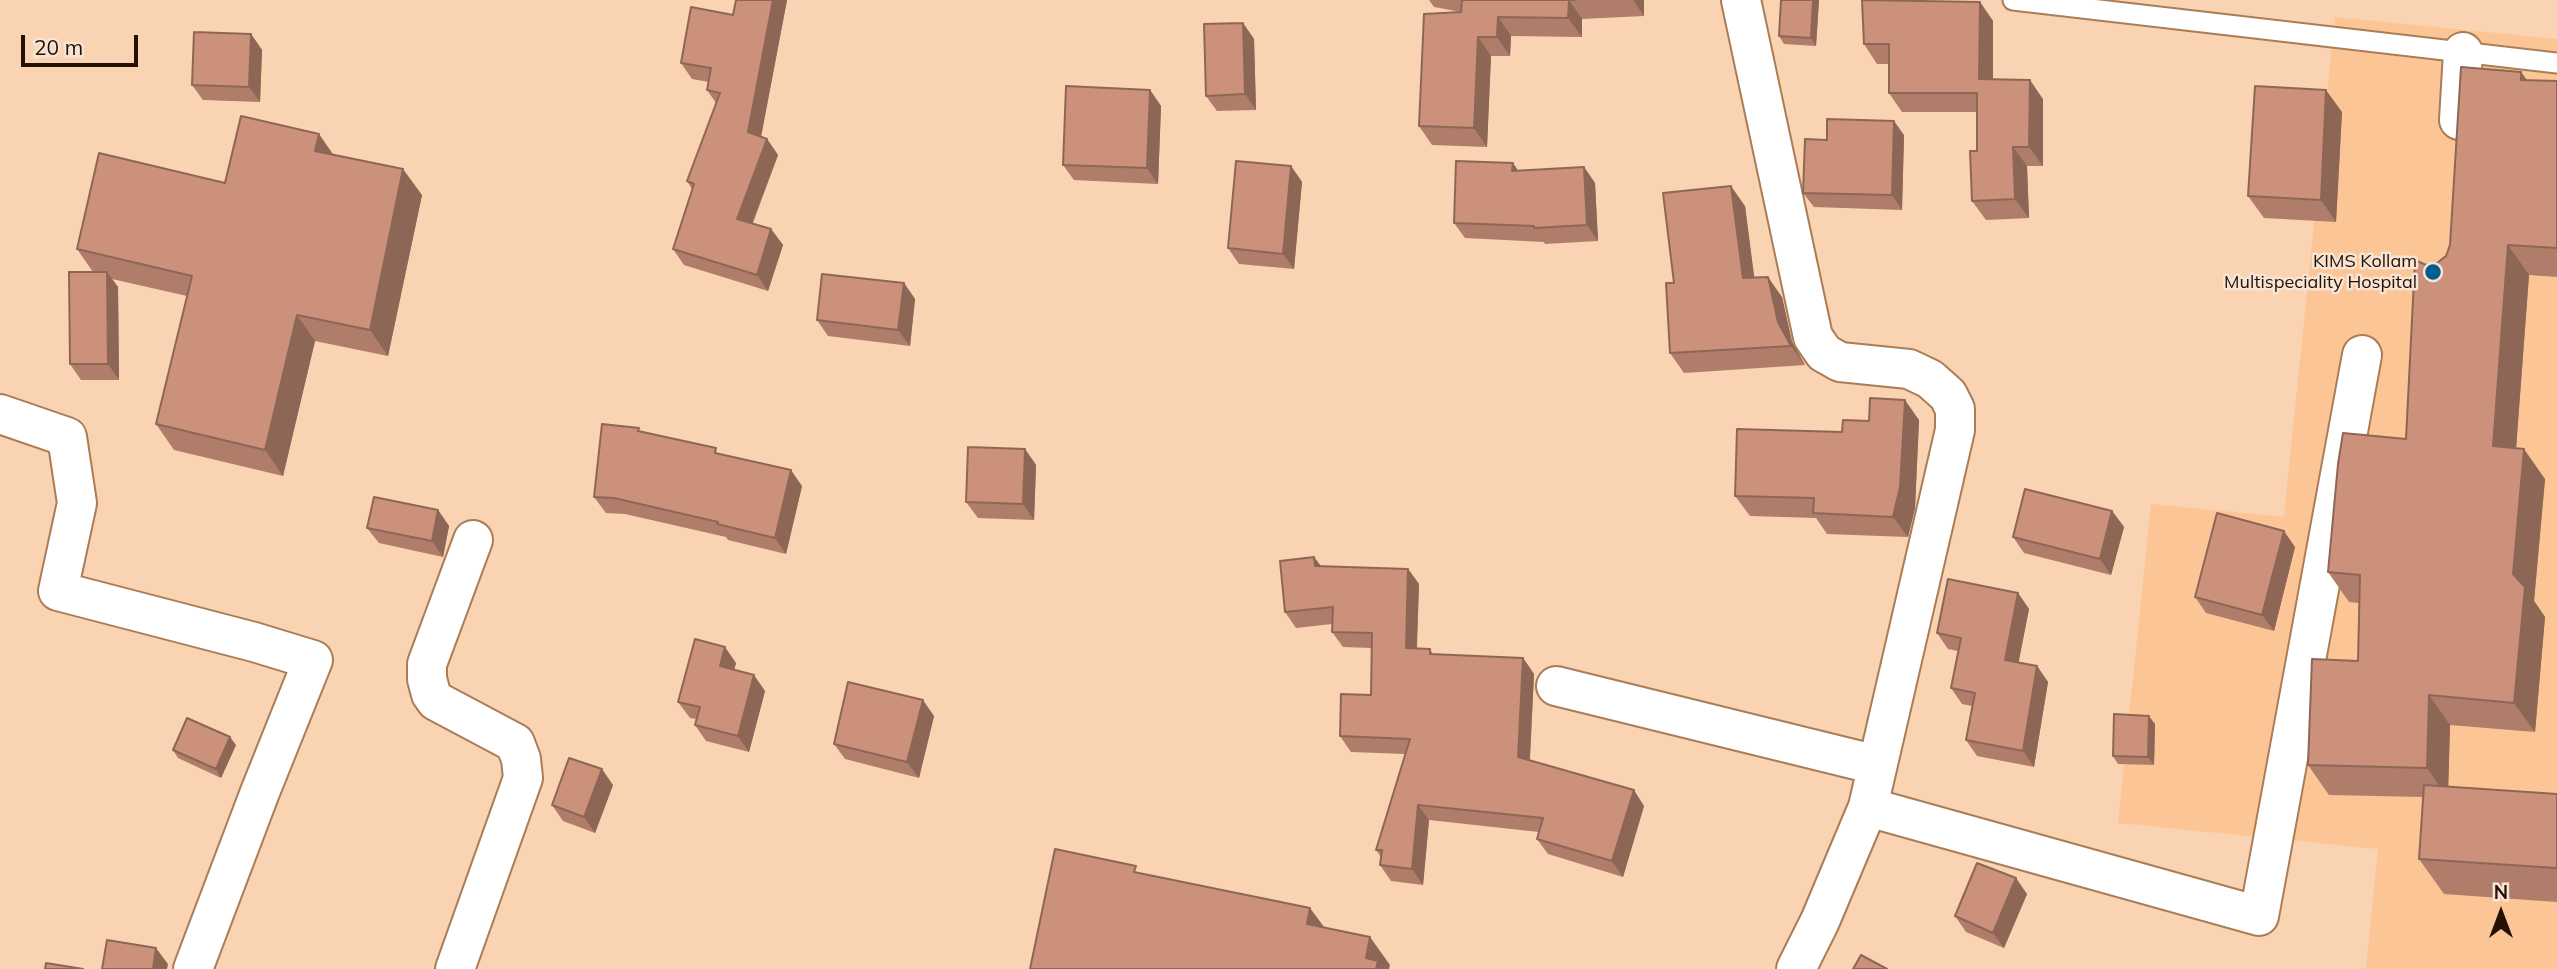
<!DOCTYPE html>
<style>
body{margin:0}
#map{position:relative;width:2557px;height:969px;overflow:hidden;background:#fad3b2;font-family:Mulish,sans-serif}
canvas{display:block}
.north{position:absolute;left:2466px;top:878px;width:70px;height:70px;-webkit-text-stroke:5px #f8e4d4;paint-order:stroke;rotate:0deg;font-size:19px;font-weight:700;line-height:28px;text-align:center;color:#231203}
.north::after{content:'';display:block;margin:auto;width:24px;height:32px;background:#231203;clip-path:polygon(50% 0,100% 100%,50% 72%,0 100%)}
.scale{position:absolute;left:21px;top:35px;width:117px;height:32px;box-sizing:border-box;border:4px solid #231203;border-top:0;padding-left:9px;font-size:21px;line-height:24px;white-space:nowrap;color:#231203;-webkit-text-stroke:5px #f8e4d4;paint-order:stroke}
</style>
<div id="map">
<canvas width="2557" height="969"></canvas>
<div class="north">N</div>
<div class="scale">20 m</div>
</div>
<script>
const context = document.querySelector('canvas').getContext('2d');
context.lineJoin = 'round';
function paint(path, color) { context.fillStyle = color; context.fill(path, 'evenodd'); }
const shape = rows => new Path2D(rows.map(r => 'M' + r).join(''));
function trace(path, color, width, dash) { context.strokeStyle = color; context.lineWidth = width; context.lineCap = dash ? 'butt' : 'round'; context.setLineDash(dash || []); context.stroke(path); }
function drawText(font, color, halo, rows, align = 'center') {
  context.font = font + ' Mulish,sans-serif'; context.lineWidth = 5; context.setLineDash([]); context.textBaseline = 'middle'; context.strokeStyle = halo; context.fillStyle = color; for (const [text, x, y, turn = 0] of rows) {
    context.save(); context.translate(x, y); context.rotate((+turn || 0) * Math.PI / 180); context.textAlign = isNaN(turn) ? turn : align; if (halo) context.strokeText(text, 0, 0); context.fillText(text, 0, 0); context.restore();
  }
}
paint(shape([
 [2335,17,2557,39,2557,969,2366,969,2378,849,2118,823,2151,504,2284,517]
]), '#fcc596');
const service = shape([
 [2013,0,2557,63]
]);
const minor = shape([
 [1741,0,1813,337,1824,353,1840,362,1909,369,1930,379,1948,395,1955,409,1955,430,1868,807,1820,921,1796,969],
 [2459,120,2463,52],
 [0,414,67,437,77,503,58,591,254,642,313,660,260,792,193,969],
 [1556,686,1877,765],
 [1868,807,2259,916,2362,355],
 [455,969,523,778,521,759,515,743,436,701,431,694,427,679,427,664,473,540]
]);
trace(service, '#aa7d56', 23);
trace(minor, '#aa7d56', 42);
trace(service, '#fff', 19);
trace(minor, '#fff', 38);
paint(shape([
 [736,0,787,0,761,137,767,139,778,155,753,223,771,229,783,245,768,291,684,265,673,249,692,189,687,181,716,103,707,90,709,82,692,79,681,63,733,15],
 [1429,0,1644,0,1644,16,1582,19,1582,37,1511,36,1510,56,1491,56,1487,147,1432,145,1419,126,1461,12,1434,7],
 [1819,0,1816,46,1784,44,1779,36],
 [1910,1,1980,2,1993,21,1993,79,2043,99,2043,166,2027,166,2029,218,1986,220,1972,201,1977,151,1977,112,1902,112,1889,93,1889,64,1877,64,1864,44],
 [1243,23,1254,39,1256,110,1217,111,1206,96],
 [251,34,262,50,260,102,203,100,192,85],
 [2521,72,2527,80,2557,81,2557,277,2529,275,2516,448,2545,479,2534,601,2545,617,2535,732,2450,725,2448,787,2557,794,2557,902,2444,894,2419,859,2424,797,2329,795,2308,765,2358,661,2359,603,2349,602,2328,572,2406,439,2426,265,2437,263,2446,256],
 [1150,90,1161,106,1158,184,1074,180,1063,165],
 [2342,112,2336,222,2264,218,2248,196],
 [1904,135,1902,210,1814,207,1803,193,1827,140],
 [333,155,422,195,388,356,315,341,283,476,174,450,156,424,187,296,112,279,118,287,119,380,81,380,70,364,93,272,77,249,225,183],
 [1291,166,1302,182,1294,269,1239,264,1228,248],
 [1584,167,1595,183,1598,241,1545,244,1544,242,1465,238,1454,223,1518,171],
 [1745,206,1754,278,1782,297,1792,342,1805,365,1684,373,1670,353,1674,283],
 [904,283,915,299,910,346,828,336,817,320],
 [1919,420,1915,508,1908,537,1827,534,1816,518,1750,516,1735,496,1842,432,1869,421],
 [641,431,721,455,802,486,786,554,728,540,726,537,625,514,606,513,594,497],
 [1025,449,1036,465,1034,520,978,518,966,502],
 [438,510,449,526,443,557,379,543,367,528],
 [2112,511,2124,527,2111,575,2024,553,2013,537],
 [2295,547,2274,631,2206,613,2195,597],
 [1314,557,1321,566,1408,569,1419,584,1417,649,1430,649,1433,654,1523,658,1534,674,1530,760,1644,806,1623,877,1548,854,1537,839,1539,832,1429,820,1423,885,1391,881,1380,865,1381,857,1376,850,1405,754,1351,752,1340,736,1371,695,1372,648,1343,647,1332,632,1332,624,1296,628,1285,612],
 [2018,593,2029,609,2018,663,2037,666,2048,682,2034,767,1977,756,1966,740,1972,706,1962,704,1951,688,1958,651,1948,649,1937,633],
 [736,663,734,670,765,691,749,752,706,741,695,725,696,719,690,718,678,702],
 [934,716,919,778,845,759,834,744],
 [2155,724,2154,765,2118,764,2113,756],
 [236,745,221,778,178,758,173,750],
 [613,785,595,833,563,821,552,805],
 [2027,894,2004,948,1966,932,1955,916]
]), '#af7d6a');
paint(shape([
 [773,0,787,0,759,147,748,132],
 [1569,0,1582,19,1582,37,1568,18],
 [1633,0,1644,0,1644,16],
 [1813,0,1819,0,1816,46,1811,38],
 [1980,2,1993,21,1993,99,1979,79],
 [1498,17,1511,36,1510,56,1497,37],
 [1243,23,1254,39,1256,110,1245,94],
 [251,34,262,50,260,102,249,87],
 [1478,37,1491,56,1487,147,1474,128],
 [2521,72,2542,102,2521,80],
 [2030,80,2043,99,2043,166,2029,147],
 [1150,90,1161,106,1158,184,1147,168],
 [2326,90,2342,112,2336,222,2321,200],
 [1894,121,1904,135,1902,210,1892,195],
 [319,134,337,160,315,151],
 [767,139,778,155,748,234,737,219],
 [2013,147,2027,166,2029,218,2015,199],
 [1513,163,1524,179,1512,171],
 [1291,166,1302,182,1294,269,1283,254],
 [1584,167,1595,183,1598,241,1587,225],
 [403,169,422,195,388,356,370,330],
 [1731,186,1745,206,1757,298,1743,278],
 [771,229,783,245,768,291,757,275],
 [2508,245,2529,275,2514,476,2493,446],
 [107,272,118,287,119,380,108,364],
 [1768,277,1782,297,1792,342,1805,365,1791,346,1778,322],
 [904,283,915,299,910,346,898,330],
 [297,315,315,341,283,476,265,450],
 [1905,400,1919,420,1915,508,1908,537,1893,517],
 [1025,449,1036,465,1034,520,1023,504],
 [2524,449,2545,479,2534,601,2545,617,2535,732,2514,703,2513,574],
 [791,470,802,486,786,554,775,538],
 [438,510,449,526,443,557,432,541],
 [2112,511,2124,527,2111,575,2100,559],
 [2284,531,2295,547,2274,631,2262,615],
 [1314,557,1325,572,1315,566],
 [1408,569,1419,584,1416,664,1406,648],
 [2018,593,2029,609,2016,676,2005,660],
 [725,647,736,663,731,682,720,666],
 [1523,658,1534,674,1529,773,1518,757],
 [2037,666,2048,682,2034,767,2023,751],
 [754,675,765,691,749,752,738,736],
 [2429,695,2450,725,2448,798,2427,768],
 [923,700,934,716,919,778,907,762],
 [2149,716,2155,724,2154,765,2148,757],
 [230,737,236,745,221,778,216,769],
 [602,769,613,785,595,833,584,817],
 [1634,790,1644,806,1623,877,1612,861],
 [1418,805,1429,820,1423,885,1412,869],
 [2016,878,2027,894,2004,948,1993,933],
 [1310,908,1330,935,1307,924],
 [1370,937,1390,965,1389,969,1373,969,1366,958],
 [156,948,168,964,167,969,153,969]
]), '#8e6656');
const building = shape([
 [736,0,773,0,748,132,767,139,737,219,771,229,757,275,673,249,694,184,687,181,720,93,707,90,711,68,681,63,691,7,733,15,736,0],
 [1462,0,1575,0,1569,0,1568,18,1498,17,1497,37,1478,37,1474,128,1419,126,1424,14,1461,12,1462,0],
 [1781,0,1813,0,1811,38,1779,36,1781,0],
 [1862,0,1980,2,1979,79,2030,80,2029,147,2013,147,2015,199,1972,201,1970,151,1977,151,1977,93,1889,93,1889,44,1864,44,1862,0],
 [1243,23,1245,94,1206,96,1204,24,1243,23],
 [194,32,251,34,249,87,192,85,194,32],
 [2461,67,2521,72,2521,80,2557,81,2557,248,2508,245,2493,446,2524,449,2513,574,2525,587,2514,703,2429,695,2427,768,2308,765,2312,659,2358,661,2360,575,2328,572,2338,464,2343,433,2406,439,2415,260,2426,265,2437,263,2446,256,2450,245,2461,67],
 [1066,86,1150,90,1147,168,1063,165,1066,86],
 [2255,86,2326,90,2321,200,2248,196,2255,86],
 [241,116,319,134,315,151,403,169,370,330,297,315,265,450,156,424,192,276,77,249,99,153,225,183,241,116],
 [1827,119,1894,121,1892,195,1803,193,1805,139,1827,140,1827,119],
 [1236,161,1291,166,1283,254,1228,248,1236,161],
 [1456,161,1513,163,1512,171,1584,167,1587,225,1534,228,1534,226,1454,223,1456,161],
 [1731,186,1743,278,1768,277,1778,322,1791,346,1670,353,1666,283,1674,283,1663,193,1731,186],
 [69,272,107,272,108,364,70,364,69,272],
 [822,274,904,283,898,330,817,320,822,274],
 [1870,398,1905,400,1900,487,1893,517,1813,513,1814,498,1735,496,1737,429,1842,432,1843,420,1869,421,1870,398],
 [602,424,639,428,638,431,716,448,715,453,791,470,775,538,717,524,718,522,614,498,594,497,602,424],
 [968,447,1025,449,1023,504,966,502,968,447],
 [2025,489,2112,511,2100,559,2013,537,2025,489],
 [374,497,438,510,432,541,367,528,374,497],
 [2217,513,2284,531,2262,615,2195,597,2217,513],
 [1314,557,1315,566,1408,569,1406,648,1430,649,1430,654,1523,658,1518,757,1634,790,1612,861,1537,839,1543,818,1418,805,1412,869,1380,865,1382,850,1376,850,1410,739,1340,736,1341,694,1371,695,1372,633,1332,632,1333,607,1285,612,1280,561,1314,557],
 [1948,579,2018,593,2005,660,2037,666,2023,751,1966,740,1975,693,1951,688,1961,638,1937,633,1948,579],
 [695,639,725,647,720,666,754,675,738,736,695,725,700,707,678,702,695,639],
 [848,682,923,700,907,762,834,744,848,682],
 [2114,714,2149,716,2148,757,2113,756,2114,714],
 [187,718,230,737,216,769,173,750,187,718],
 [569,758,602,769,584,817,552,805,569,758],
 [2424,785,2557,794,2557,868,2419,859,2424,785],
 [1055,849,1136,866,1134,872,1310,908,1307,924,1370,937,1366,958,1378,961,1376,969,1030,969,1055,849],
 [1977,863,2016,878,1993,933,1955,916,1977,863],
 [107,940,156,948,153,969,102,969,107,940],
 [1861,955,1887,969,1853,969,1861,955],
 [46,963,83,969,45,969,46,963]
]);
paint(building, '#cb917b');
trace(building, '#8e6656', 2);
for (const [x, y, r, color] of [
 [2433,272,9,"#005d8e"]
]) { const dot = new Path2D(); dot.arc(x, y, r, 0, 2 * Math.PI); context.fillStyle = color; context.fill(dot); trace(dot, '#f8e4d4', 2.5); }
drawText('18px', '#231203', '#f8e4d4', [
 ["KIMS Kollam",2417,262],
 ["Multispeciality Hospital",2417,283]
], 'right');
</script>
